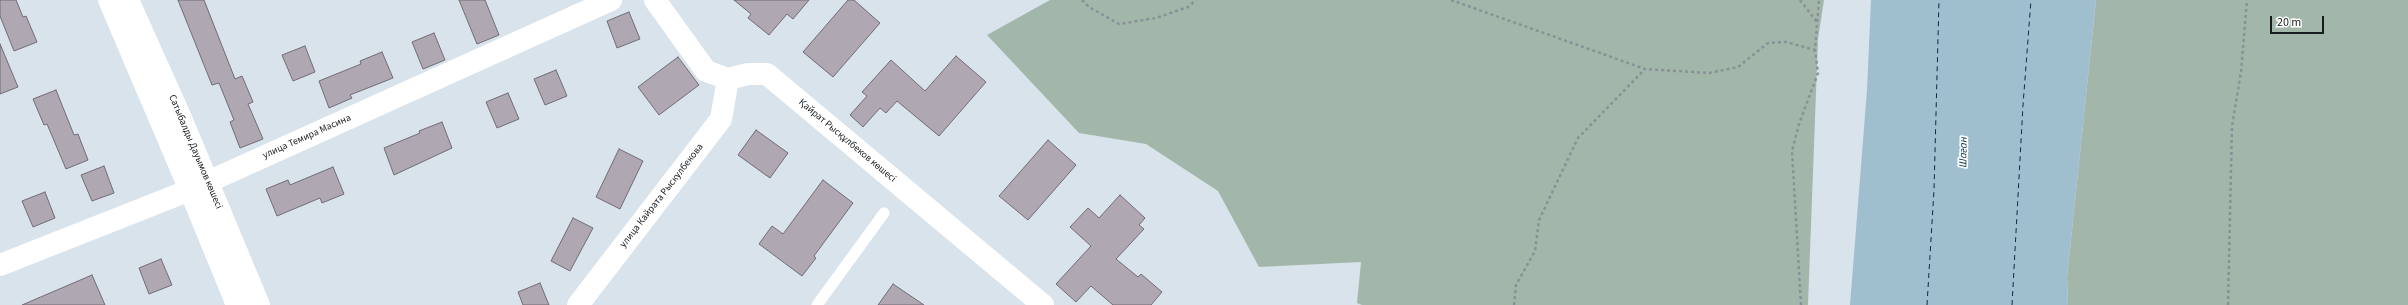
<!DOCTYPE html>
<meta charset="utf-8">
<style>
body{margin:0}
#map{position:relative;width:2408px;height:305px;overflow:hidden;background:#d8e3ec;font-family:"Source Sans 3",sans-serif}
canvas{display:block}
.scale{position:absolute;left:2270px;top:16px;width:54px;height:18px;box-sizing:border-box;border:2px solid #181c1f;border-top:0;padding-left:5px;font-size:12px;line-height:14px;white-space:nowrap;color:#181c1f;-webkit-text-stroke:3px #fff;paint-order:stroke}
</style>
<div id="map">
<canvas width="2408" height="305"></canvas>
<div class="scale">20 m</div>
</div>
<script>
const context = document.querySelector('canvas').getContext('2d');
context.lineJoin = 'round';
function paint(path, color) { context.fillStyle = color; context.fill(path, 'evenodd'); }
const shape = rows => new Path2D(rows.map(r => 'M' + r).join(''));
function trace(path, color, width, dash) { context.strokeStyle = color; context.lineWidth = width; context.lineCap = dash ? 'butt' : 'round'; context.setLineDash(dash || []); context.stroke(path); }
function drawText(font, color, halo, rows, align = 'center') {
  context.font = font + ' "Source Sans 3",sans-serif'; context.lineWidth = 3.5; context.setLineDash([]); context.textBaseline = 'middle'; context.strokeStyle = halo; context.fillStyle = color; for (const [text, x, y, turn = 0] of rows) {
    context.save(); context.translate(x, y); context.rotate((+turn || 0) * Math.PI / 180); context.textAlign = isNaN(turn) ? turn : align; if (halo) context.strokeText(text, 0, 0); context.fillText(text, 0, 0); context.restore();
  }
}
paint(shape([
 [1050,0,1824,0,1818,39,1808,305,1362,305,1357,303,1361,262,1259,267,1218,191,1146,144,1079,133,987,35],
 [2096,0,2408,0,2408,305,2068,305,2067,277]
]), '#a2b7aa');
paint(shape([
 [1871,0,2096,0,2067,277,2068,305,1850,305,1867,90]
]), '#9fbfcf');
trace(shape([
 [1927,305,1934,190,1939,0],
 [2012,305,2023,105,2031,0]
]), '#023143', 1, [5, 4]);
const building = shape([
 [0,0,16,0,23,17,26,16,37,42,14,51,0,16,0,0],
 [178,0,204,0,235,79,242,76,253,102,248,104,263,139,240,148,230,122,234,120,219,83,212,85,178,0],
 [459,0,485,0,499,35,477,44,459,0],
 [734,0,809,0,793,19,787,14,769,35,748,18,751,14,734,0],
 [848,0,854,0,880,23,833,77,803,52,848,0],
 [629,12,640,39,617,48,607,21,629,12],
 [434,33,445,60,423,69,412,42,434,33],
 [0,44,18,87,0,94,0,44],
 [305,46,315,72,293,81,282,55,305,46],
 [382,52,393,78,350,95,352,98,329,108,319,81,361,64,360,61,382,52],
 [956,56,986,82,939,136,897,101,886,113,880,108,863,127,850,115,867,96,862,92,891,60,925,91,956,56],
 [678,57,699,85,659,115,638,87,678,57],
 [556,70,567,96,545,105,534,79,556,70],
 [56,90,74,135,78,134,88,160,66,169,47,124,44,125,33,99,56,90],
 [508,93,519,119,497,128,486,102,508,93],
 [442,122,452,148,394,175,384,148,420,133,419,131,442,122],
 [756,130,788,153,770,178,738,155,756,130],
 [1048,140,1076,165,1028,220,999,196,1048,140],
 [619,149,643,161,620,209,596,197,619,149],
 [104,166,114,193,92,201,81,175,104,166],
 [333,167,344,194,322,203,320,198,277,216,266,189,288,180,290,185,333,167],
 [823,180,853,203,814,256,816,258,802,276,759,244,772,226,783,234,823,180],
 [45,192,55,218,33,227,22,201,45,192],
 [1120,195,1145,218,1139,225,1144,229,1116,259,1138,277,1141,274,1162,292,1151,305,1113,305,1091,286,1076,302,1056,284,1091,246,1070,227,1088,208,1099,218,1120,195],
 [573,218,593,228,570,271,551,261,573,218],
 [161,259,172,285,149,294,139,268,161,259],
 [92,275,105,305,22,305,92,275],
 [540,283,549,305,523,305,518,292,540,283],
 [893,284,924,305,878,305,893,284]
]);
paint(building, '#afa8b2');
trace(building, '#716b75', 1);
trace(shape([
 [1082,0,1089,7,1119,24,1156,18,1188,7,1196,0],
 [1451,0,1645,69,1709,73,1738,67,1768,43,1786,42,1815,50],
 [1800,0,1817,22],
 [1514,305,1516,285,1535,251,1539,220,1578,138,1645,69],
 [1801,305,1792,151,1799,124,1818,73,1815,50,1819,0],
 [2228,305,2232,126,2241,72,2247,0]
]), '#899197', 2.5, [3, 3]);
trace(shape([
 [817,305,884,213]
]), '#fff', 11);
trace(shape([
 [655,0,706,71,728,79,748,74,767,74,1043,305],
 [0,265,190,190,611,0],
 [578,305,721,119,728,79]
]), '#fff', 22);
trace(shape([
 [109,0,190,190,237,305],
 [128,0,181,118,259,305]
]), '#fff', 22);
drawText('10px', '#181c1f', '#fff', [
 ["улица Темира Масина",307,137,-24],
 ["Қайрат Рысқұлбеков көшесі",847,141,40],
 ["Сатыбалды Дауымов көшесі",195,152,67],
 ["улица Кайрата Рыскулбекова",662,196,-52]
]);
drawText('italic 11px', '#023143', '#fff', [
 ["Шаған",1964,152,-89]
]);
</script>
